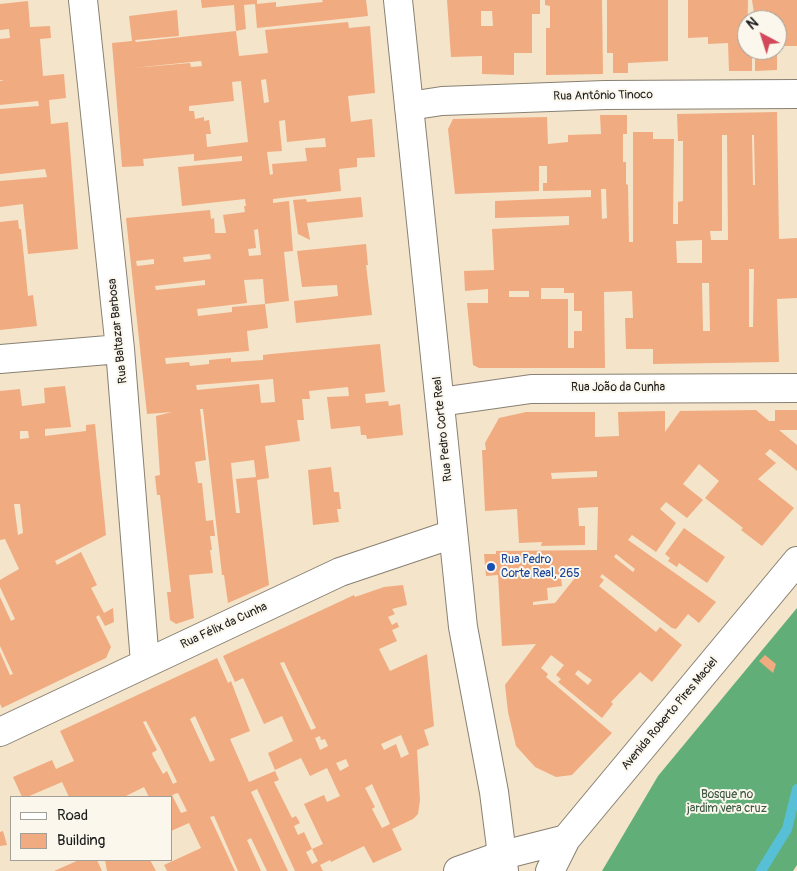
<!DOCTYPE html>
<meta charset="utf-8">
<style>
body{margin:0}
#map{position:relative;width:797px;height:871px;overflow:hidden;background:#f4e4ca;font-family:Pangolin,sans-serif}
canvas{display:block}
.legend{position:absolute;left:10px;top:796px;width:162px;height:65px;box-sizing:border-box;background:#fbf7ec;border:1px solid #a29f99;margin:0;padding:6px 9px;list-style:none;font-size:15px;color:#1c1c1c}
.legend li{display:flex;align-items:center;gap:10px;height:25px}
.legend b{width:25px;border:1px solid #a29f99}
.north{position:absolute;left:737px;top:10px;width:50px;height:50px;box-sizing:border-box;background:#fbf7ec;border:1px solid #a29f99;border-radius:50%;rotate:320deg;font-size:14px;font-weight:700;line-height:20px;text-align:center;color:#1c1c1c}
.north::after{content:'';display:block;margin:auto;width:18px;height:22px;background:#d1495b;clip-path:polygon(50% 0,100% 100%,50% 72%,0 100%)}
</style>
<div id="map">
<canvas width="797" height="871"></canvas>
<ul class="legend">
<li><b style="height:6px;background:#fff"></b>Road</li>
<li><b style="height:14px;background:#f1ab80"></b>Building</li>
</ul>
<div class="north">N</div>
</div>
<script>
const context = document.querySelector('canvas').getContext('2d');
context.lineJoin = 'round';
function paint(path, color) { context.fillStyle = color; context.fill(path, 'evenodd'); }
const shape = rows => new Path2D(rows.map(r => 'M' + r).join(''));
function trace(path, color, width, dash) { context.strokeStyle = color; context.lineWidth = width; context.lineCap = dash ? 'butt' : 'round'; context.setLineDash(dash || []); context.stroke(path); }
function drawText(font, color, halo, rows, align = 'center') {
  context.font = font + ' Pangolin,sans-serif'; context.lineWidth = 4; context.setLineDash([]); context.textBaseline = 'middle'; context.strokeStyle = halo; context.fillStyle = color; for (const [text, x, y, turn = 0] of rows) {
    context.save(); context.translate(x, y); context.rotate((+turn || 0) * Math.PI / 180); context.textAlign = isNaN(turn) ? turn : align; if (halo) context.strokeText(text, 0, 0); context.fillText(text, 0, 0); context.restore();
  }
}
paint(shape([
 [797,608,797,865,793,871,602,871,658,776]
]), '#61ae78');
trace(shape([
 [761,871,787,829,797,789]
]), '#58c0d6', 10);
paint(shape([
 [201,0,257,0,257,4,276,2,276,7,323,2,322,0,366,0,368,16,257,28,255,4,244,5,246,29,236,31,234,5,202,8],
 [447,0,540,0,540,14,532,14,532,53,514,53,514,75,482,74,482,56,451,57],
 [481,11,492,11,493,26,481,26],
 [545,0,602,0,603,74,546,75,546,28,550,28,550,6,545,5],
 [607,0,668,0,668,61,628,63,628,73,613,73,613,53,607,53],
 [688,0,748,0,747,50,752,50,752,71,729,71,728,43,708,44,708,37,688,38],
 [752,0,797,0,797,46,777,46,777,20,755,20],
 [28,1,30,27,50,26,51,38,40,39,43,76,64,74,66,98,49,100,51,124,68,122,78,249,28,254,23,204,0,207,0,181,47,177,45,169,0,174,0,109,39,106,38,101,0,105,0,81,4,81,0,80,0,39,10,38,9,29,0,30,0,4],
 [177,10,179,36,135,40,136,42,236,31,239,56,268,53,265,30,348,22,349,28,370,26,375,93,348,96,351,122,372,119,375,157,357,158,357,167,339,169,341,191,273,199,273,203,289,201,293,251,284,252,289,301,265,304,268,328,247,331,249,351,165,358,166,364,189,362,190,366,209,364,209,360,231,358,231,362,263,360,263,355,271,354,380,344,385,392,365,394,366,403,388,401,389,406,400,404,403,435,367,439,366,435,361,435,360,426,331,429,327,397,349,396,348,387,309,391,310,399,302,399,304,420,297,420,300,441,265,446,269,478,257,480,269,585,228,603,224,575,222,575,203,409,200,409,206,460,195,462,198,483,202,483,206,521,213,520,215,536,210,536,212,550,210,550,213,573,189,575,194,618,176,624,170,620,167,592,171,592,160,495,157,495,155,476,160,475,156,416,172,412,147,414,126,218,210,210,211,219,214,218,215,233,226,233,223,215,245,212,244,206,246,206,245,199,182,206,178,167,242,161,242,156,194,161,194,154,143,159,144,166,122,167,112,43,132,41,129,16],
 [201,61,202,66,191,67,190,63,133,68],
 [266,79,269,102,264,103,261,80],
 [241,81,248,142,207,147,206,134,211,134,209,120,204,121,204,117,195,119,194,111,189,111,189,106,234,101,232,82],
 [285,120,287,142,325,138,326,147,305,148,307,161,272,164,273,174,270,175,267,152,282,151,279,121],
 [258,229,261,255,249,256,248,249,256,248,254,230],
 [210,254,211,259,184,262,183,257],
 [154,259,154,264,137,266,136,261],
 [263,279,265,304,232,307,232,312,198,316,197,309,247,303,244,280],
 [205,280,205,285,156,290,155,286],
 [273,379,275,402,261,403,259,384,197,390,196,385],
 [254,460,256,477,236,479,240,513,236,513,231,463],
 [755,50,777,50,777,70,755,71],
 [777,112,779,239,797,238,797,298,777,299,779,362,653,364,653,349,626,349,625,318,633,318,632,291,604,292,605,368,479,368,473,365,467,303,488,303,488,289,465,291,464,271,494,270,492,229,569,225,569,216,495,218,495,201,591,197,591,190,543,191,543,183,547,183,547,166,539,166,539,191,455,194,448,129,453,119,547,117,548,144,568,142,568,135,601,134,600,115,627,115,627,134,623,134,623,162,626,162,626,184,628,185,629,242,633,242,633,132,653,132,653,139,674,139,673,224,678,224,678,202,683,201,683,141,678,141,677,114],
 [722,135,727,135,728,240,711,240,710,231,722,231],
 [752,135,754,135,755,185,753,185],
 [601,189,606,189,607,218,602,219],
 [702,240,702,263,677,263,676,241],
 [749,269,754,269,753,327,749,327],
 [702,283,709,283,710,331,703,331],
 [541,288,564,288,564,293,574,293,574,311,582,311,582,331,574,331,574,348,568,348,568,299,541,299],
 [509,291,529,291,529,297,509,297],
 [361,197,363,217,307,223,310,240,298,234,293,200,306,199,307,202],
 [18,220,19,229,21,229,28,296,33,295,37,326,0,330,0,222],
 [366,244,368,265,366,265,372,315,296,323,294,301,338,296,337,285,302,287,297,251],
 [65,386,71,427,45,429,45,436,86,431,86,425,95,424,106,535,55,561,57,565,81,552,97,585,91,588,104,613,113,608,114,622,105,626,99,615,96,617,111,647,106,658,2,708,0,704,0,652,10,675,13,674,0,646,0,597,11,621,15,619,0,587,0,580,19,569,5,539,0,540,0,391,20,389,22,406,45,403,44,388],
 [20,431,28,431,29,438,20,439],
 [14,504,20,504,23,533,18,535],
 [756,410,769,421,775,421,775,410,797,410,797,430,779,430,797,445,797,471,770,449,765,454,776,463,758,479,794,508,762,546,741,530,743,528,705,498,719,481,699,464,683,484,703,500,687,518,666,502,660,509,676,523,656,552,632,535,628,540,716,602,699,623,688,614,676,629,672,628,602,574,600,577,604,580,599,586,656,632,660,627,682,645,652,682,640,672,611,702,613,704,602,718,558,682,561,679,556,675,564,665,551,655,541,668,548,674,546,677,612,733,572,775,556,777,535,767,516,746,508,712,505,685,536,644,502,646,498,575,486,576,484,554,496,554,496,551,597,550,598,507,578,508,579,526,585,526,585,545,541,546,542,542,519,543,517,509,485,511,482,450,486,450,485,443,499,418,526,412,595,412,595,437,619,436,618,412,665,411,665,432,680,411],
 [597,471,597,477,552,479,551,473],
 [616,554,635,569,633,572,614,557],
 [560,569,582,569,555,603,533,605,533,602,548,600,547,588,562,586],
 [578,670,592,680,588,685,575,674],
 [331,467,334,492,339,492,341,509,337,509,339,522,313,525,308,470],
 [684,528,725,557,707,583,679,563,677,567,668,561,670,558,665,554],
 [403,585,407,605,392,609,395,614,388,617,392,625,397,622,399,627,392,630,397,641,379,649,390,671,427,654,434,726,424,730,429,745,417,750,420,800,418,814,413,819,392,829,402,850,373,863,364,846,331,862,330,860,320,865,323,871,295,871,257,789,251,792,288,871,267,871,251,838,247,840,261,871,238,871,214,816,210,817,235,871,167,871,164,865,201,848,189,823,171,831,171,797,149,797,144,787,124,797,69,797,62,782,27,797,22,797,13,777,52,760,56,769,74,761,60,731,217,658,228,683,231,681,250,731,230,739,249,782,275,771,279,780,274,782,292,818,296,816,300,823,294,826,298,835,304,832,312,849,306,852,312,864,318,861,312,849,323,844,304,804,324,795,327,802,340,796,327,768,310,776,301,758,275,770,268,753,293,741,282,716,264,724,243,678,235,682,223,656,354,595,355,597,384,587],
 [284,662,316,728,311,730,280,663],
 [195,716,215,760,210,762,190,719],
 [146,721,161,749,177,782,173,784,167,771,163,774,153,756,152,753,157,750,143,722],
 [401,735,409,754,401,758,396,744,384,750,381,744],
 [320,736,321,740,325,739,328,746,320,750,315,738],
 [346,759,349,766,340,771,336,763],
 [372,784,390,824,382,828,372,809,375,807,365,788],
 [178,793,187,811,181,813,172,795],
 [765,655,776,664,773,673,759,661],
 [3,831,7,845,0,846,0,832],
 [79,860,97,860,102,871,54,871],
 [105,860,150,860,156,871,107,871]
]), '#f1ab80');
const street = shape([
 [83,0,120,349,145,663],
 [409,106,442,101,605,95,797,94],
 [0,359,120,349],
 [440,402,531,389,797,388],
 [0,732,340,572,453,534],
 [458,871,503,855,566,839],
 [550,871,566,839,797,561]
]);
const secondary = shape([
 [398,0,463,627,494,792,504,871]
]);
trace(street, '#888073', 30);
trace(secondary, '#888073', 30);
trace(street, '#fff', 28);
trace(secondary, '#fff', 28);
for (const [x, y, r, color] of [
 [491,567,5,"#1a4fb4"]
]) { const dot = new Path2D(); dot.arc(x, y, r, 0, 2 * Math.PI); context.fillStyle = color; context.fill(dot); trace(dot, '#fbf7ec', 2); }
drawText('12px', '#1c1c1c', '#fbf7ec', [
 ["Rua Antônio Tinoco",603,96,-1],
 ["Rua Baltazar Barbosa",118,331,-96],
 ["Rua João da Cunha",618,388],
 ["Rua Pedro Corte Real",443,429,-96],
 ["Rua Félix da Cunha",224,626,-25],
 ["Avenida Roberto Pires Maciel",670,714,-50]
]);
drawText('12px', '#164399', '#fbf7ec', [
 ["Rua Pedro",501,560],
 ["Corte Real, 265",501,574]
], 'left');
drawText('12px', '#3c5943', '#fbf7ec', [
 ["Bosque no",727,795],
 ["jardim vera cruz",727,809]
]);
</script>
